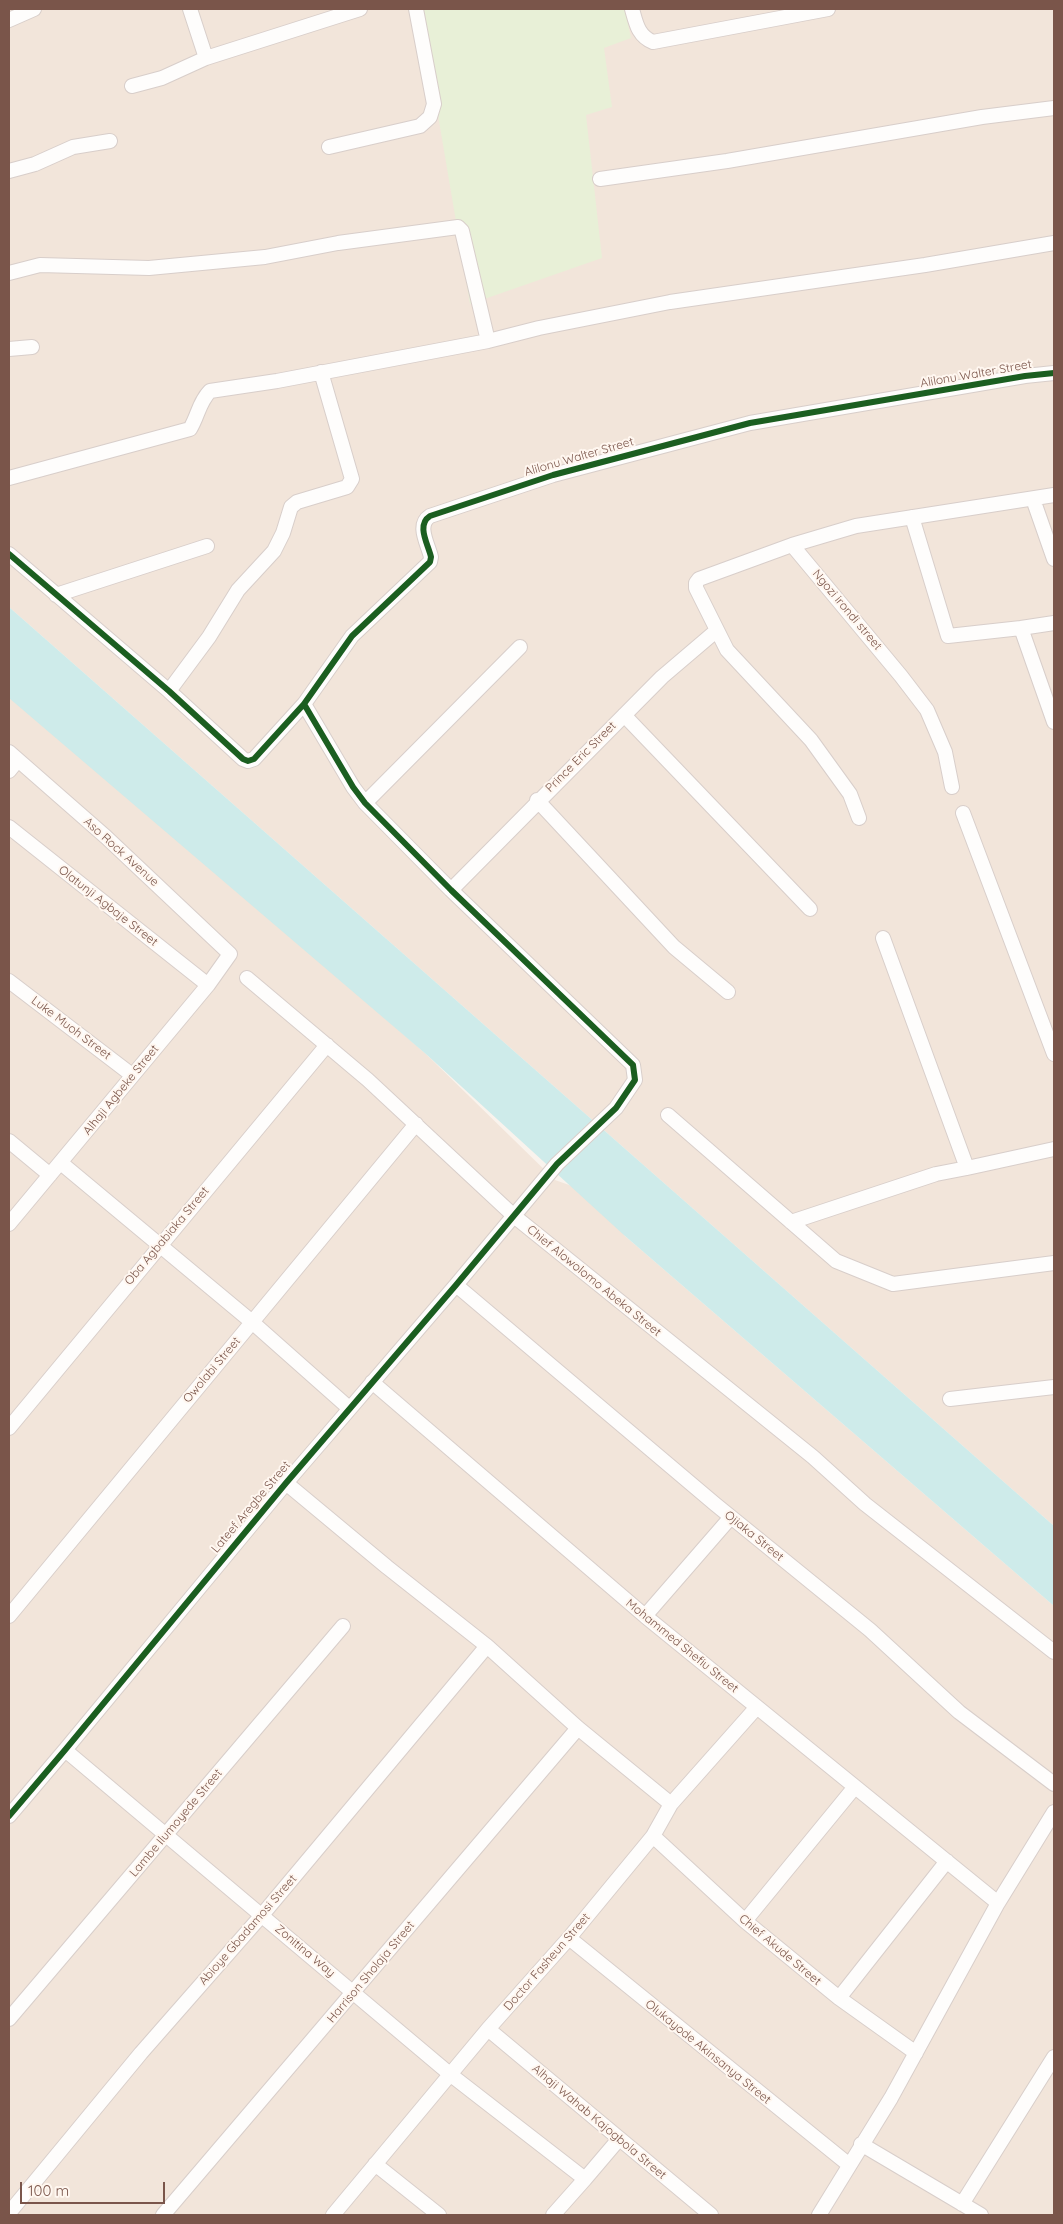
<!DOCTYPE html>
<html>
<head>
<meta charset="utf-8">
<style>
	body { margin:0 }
	#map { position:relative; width:1063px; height:2224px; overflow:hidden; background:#f9f3ed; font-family:Quicksand,sans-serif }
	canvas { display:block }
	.frame { position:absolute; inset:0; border:10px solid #7a554a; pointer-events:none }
	.scale { position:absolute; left:20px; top:2182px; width:145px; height:22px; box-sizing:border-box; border:2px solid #7a554a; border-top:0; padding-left:6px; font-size:15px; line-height:18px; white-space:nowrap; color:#7a554a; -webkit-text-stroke:4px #fff7f0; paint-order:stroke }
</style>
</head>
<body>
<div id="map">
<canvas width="1063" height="2224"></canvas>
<div class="frame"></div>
<div class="scale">100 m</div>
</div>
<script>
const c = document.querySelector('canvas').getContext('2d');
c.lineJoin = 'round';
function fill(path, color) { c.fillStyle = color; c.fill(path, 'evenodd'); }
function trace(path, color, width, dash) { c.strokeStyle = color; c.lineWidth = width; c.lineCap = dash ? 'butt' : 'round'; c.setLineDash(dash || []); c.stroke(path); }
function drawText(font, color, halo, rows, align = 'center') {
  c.font = font + ' Quicksand,sans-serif'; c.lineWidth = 4; c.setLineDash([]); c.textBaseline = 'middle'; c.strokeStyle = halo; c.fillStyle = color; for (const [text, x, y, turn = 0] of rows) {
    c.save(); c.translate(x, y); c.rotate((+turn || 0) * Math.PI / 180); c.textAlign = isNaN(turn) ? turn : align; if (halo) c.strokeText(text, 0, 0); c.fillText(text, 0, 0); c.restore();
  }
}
const residential = new Path2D(`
	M9,9H1054V1526L9,607Z
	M9,696L325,964L427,1055L555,1180L603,1197L625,1236L1054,1606V2215H9Z`);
const green = new Path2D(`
	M420,9H625L631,38L604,48L612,107L586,115L602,258L470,304Z`);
const water = new Path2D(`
	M9,607L1054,1526V1606L625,1236L427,1055L9,698Z`);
const minor = new Path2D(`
	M190,9L206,58
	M632,9C636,23 638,36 653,42L828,9
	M9,20L34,9
	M132,86L162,78L206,58L360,9
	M329,147L420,126L430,117L434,104L416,9
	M9,171L35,164L73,147L110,141
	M600,179L727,161L982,117L1054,108
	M9,273L40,265L149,268L265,257L338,243L458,227L462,231L488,341
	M9,349L32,347
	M9,478L190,429C198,416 199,402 210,391L277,381L488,341L539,328L670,302L925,265L1054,243
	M1033,499L1054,559
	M912,517L948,636L1021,628
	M792,545L901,676L927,710L945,752L952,787
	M9,554L169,691L243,759L248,761L254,759L304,704L352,636L430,562L431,557C428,544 416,525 430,516L553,475L750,423L1025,376L1054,373
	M56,595L207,546
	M1054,623L1021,628L1054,722
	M169,691L209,637L238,590L274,551L283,533L291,507L297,502L347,487L352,479L321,372
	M624,715L810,909
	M9,752L106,837L230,954L208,985L9,1224
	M9,771L18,760
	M537,800L674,947L728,992
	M365,803L520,647
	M963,813L1054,1054
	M859,818L850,794L811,740L727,650L696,588V583L699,579L792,545L856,526L1054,495
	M9,827L208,985
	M451,890L662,677L716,631
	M883,938L967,1168L1054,1149
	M247,978L368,1080L514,1216L813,1457L865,1504L1054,1652
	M9,981L132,1075
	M668,1115L836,1261L893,1284L1054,1263
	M9,1141L50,1175
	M61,1163L252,1322L349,1408
	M791,1222L936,1174L967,1168
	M456,1285L715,1504L870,1630L959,1712L1054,1784
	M372,1382L645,1616L998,1903
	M950,1399L1054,1387
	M9,1428L327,1045
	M286,1483L387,1567L487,1646L578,1728L671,1804
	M9,1616L416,1124
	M645,1616L731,1517
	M65,1750L451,2075L585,2179L553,2215
	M9,1816L65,1750L286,1483L456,1285L557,1164L616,1108L635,1080L633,1065L451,890L365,803L353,787L304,704
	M653,1836L745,1921L839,1998L916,2053
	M745,1921L854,1788
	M569,1938L848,2164
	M839,1998L947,1861
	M9,2019L343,1626
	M488,2029L711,2215
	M861,2144L981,2215
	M375,2164L439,2215
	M585,2179L619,2139
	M962,2204L1054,2057
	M9,2213L141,2053L262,1915L487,1646
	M163,2215L578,1728
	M333,2215L488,2029L569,1938L653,1836L671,1804L757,1707
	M819,2215L891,2098L998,1903L1054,1812`);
const cycleway = new Path2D(`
	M9,554L169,691L243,759L248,761L254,759L304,704L352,636L430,562L431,557C428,544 416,525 430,516L553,475L750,423L1025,376L1054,373
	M9,1816L65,1750L286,1483L456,1285L557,1164L616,1108L635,1080L633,1065L451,890L365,803L353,787L304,704`);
const streetNames = [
	["Alilonu Walter Street",976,374,-10],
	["Alilonu Walter Street",579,457,-16],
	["Ngozi irondi street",847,610,50],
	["Prince Eric Street",581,757,-45],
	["Aso Rock Avenue",121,852,42],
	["Olatunji Agbaje Street",108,906,38],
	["Luke Muoh Street",71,1028,37],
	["Alhaji Agbeke Street",121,1090,-51],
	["Oba Agbabiaka Street",167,1236,-50],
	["Chief Alowolomo Abeka Street",594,1281,39],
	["Owolabi Street",212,1370,-50],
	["Lateef Aregbe Street",251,1507,-50],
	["Ojiaka Street",754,1536,39],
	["Mohammed Shefiu Street",682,1646,39],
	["Lambe Ilumoyede Street",176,1823,-50],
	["Abioye Gbadamosi Street",248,1930,-49],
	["Chief Akude Street",780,1950,40],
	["Zonitina Way",305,1951,40],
	["Doctor Fasheun Street",547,1962,-49],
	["Harrison Sholaja Street",371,1972,-50],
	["Olukayode Akinsanya Street",708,2052,39],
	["Alhaji Wahab Kajogbola Street",599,2122,40]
];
fill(residential, '#f2e5da');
fill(green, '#e8f0d7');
fill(water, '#ceebea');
trace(minor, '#d8ceca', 16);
trace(minor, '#fefdfc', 14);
trace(cycleway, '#1b5e20', 6);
drawText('12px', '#7a554a', '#fff7f0', streetNames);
</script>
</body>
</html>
